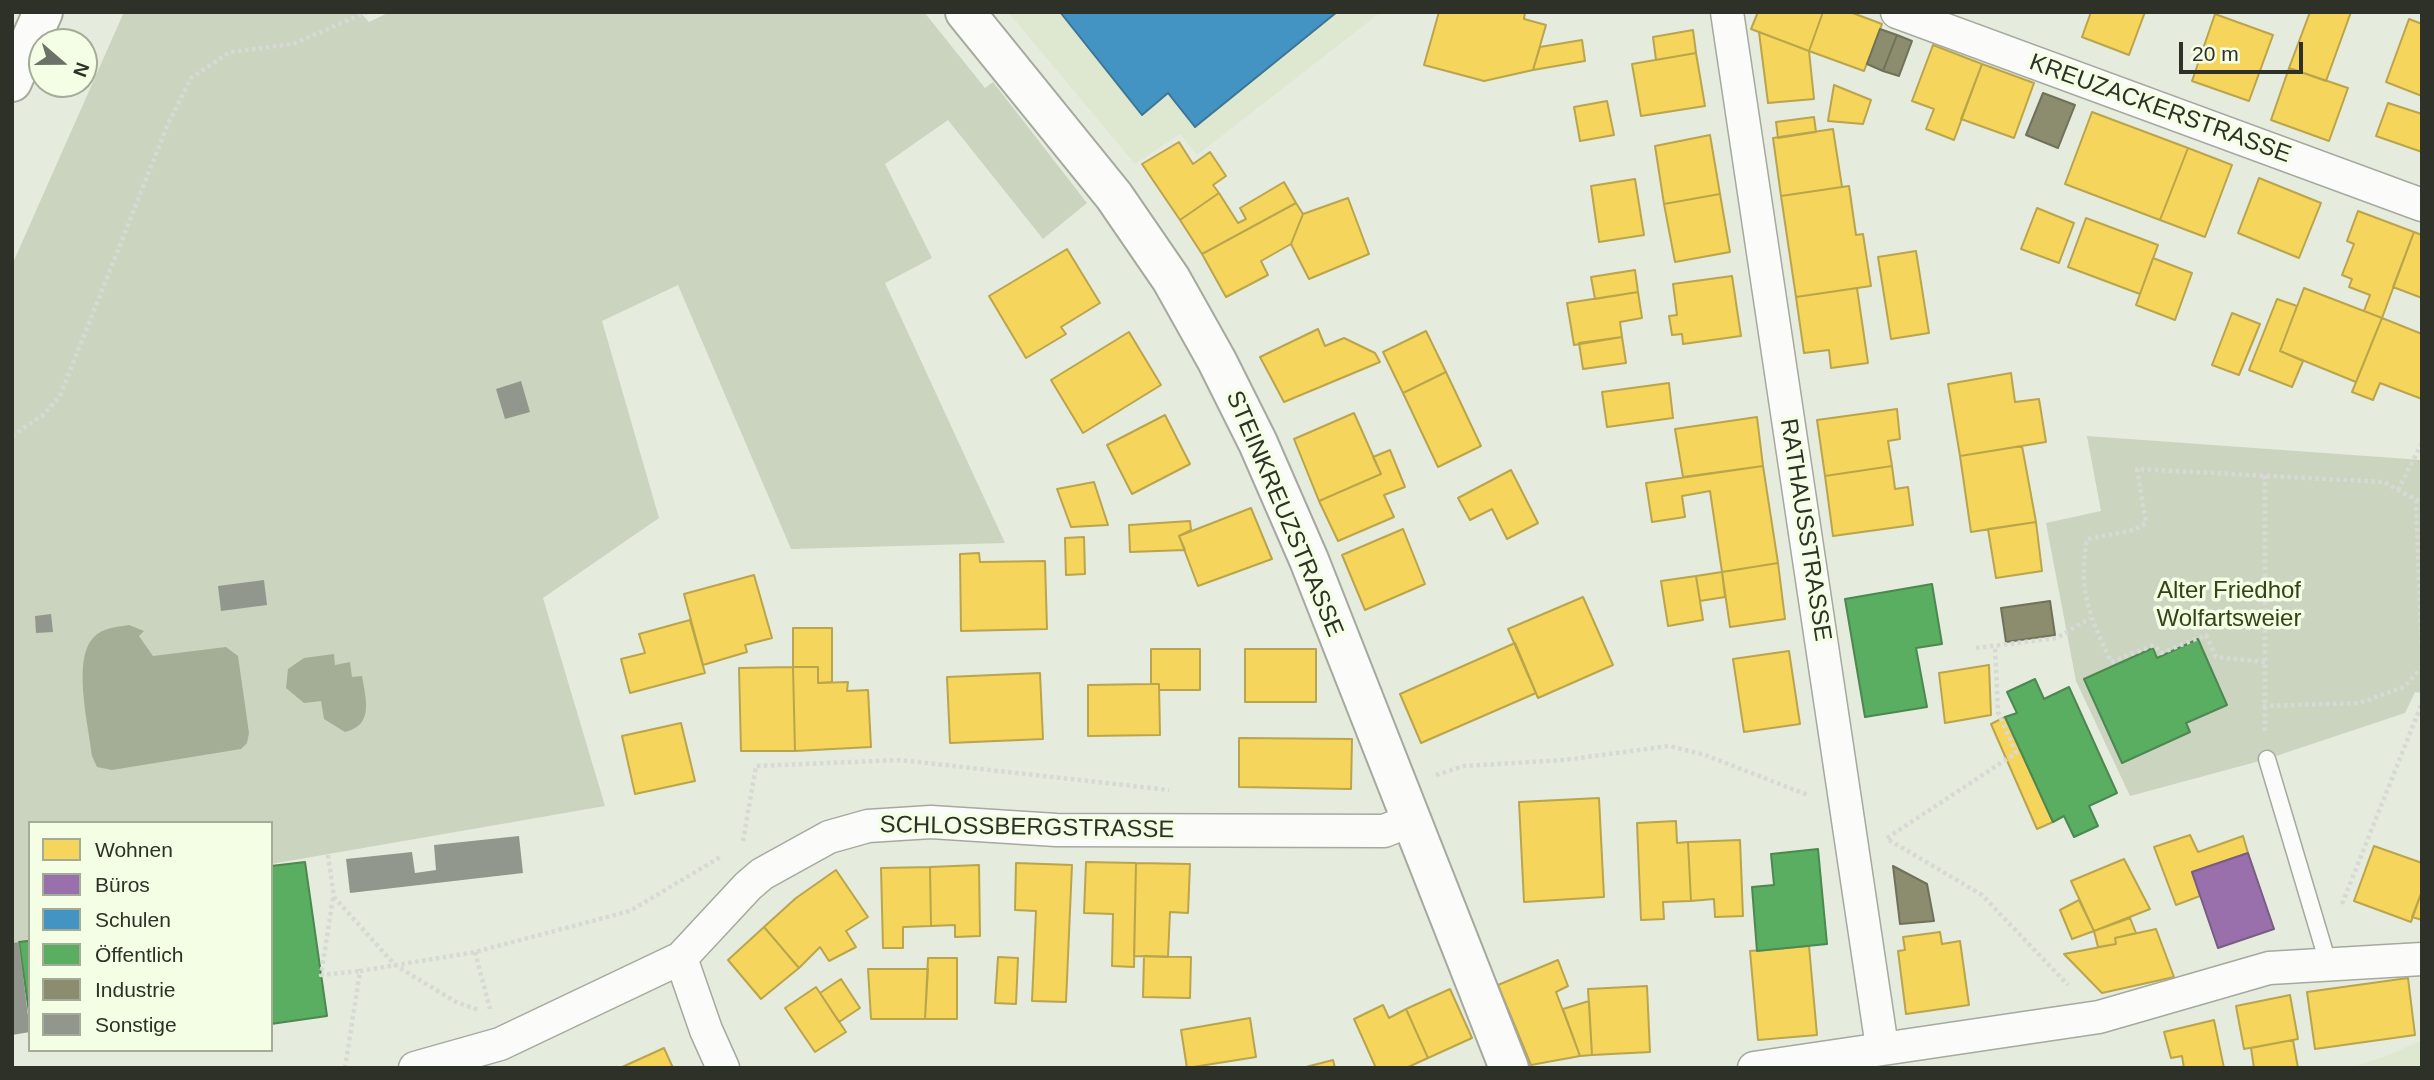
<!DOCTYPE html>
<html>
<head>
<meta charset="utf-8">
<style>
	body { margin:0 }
	#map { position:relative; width:2434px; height:1080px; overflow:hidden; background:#e5ebdd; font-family:Helvetica,sans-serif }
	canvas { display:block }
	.frame { position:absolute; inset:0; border:14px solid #2d3127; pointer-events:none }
	.legend { position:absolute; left:28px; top:821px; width:245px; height:231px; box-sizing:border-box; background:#f3fee4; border:2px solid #a4ac98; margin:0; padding:9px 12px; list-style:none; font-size:21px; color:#2d3127 }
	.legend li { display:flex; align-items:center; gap:14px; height:35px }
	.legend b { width:35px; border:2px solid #a4ac98 }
	.north { position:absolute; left:28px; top:28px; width:70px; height:70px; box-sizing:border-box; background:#f3fee4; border:2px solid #a4ac98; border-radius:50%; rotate:110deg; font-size:19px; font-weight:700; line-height:28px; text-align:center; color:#2d3127 }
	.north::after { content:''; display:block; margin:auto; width:24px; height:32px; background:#6d7267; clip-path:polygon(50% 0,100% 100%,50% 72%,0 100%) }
	.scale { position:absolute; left:2179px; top:42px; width:124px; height:32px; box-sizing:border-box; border:4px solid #2d3127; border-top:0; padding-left:9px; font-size:21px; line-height:24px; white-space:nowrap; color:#2d3127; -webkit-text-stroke:5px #f3fee4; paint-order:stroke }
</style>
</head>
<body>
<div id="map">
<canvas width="2434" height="1080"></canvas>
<div class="frame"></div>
<ul class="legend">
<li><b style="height:19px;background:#f6d55c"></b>Wohnen</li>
<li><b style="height:19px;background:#9970ab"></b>Büros</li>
<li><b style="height:19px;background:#4393c3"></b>Schulen</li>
<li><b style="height:19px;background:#5aae61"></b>Öffentlich</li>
<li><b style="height:19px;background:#8c8c6e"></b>Industrie</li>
<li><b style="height:19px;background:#92978d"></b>Sonstige</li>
</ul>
<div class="north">N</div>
<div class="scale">20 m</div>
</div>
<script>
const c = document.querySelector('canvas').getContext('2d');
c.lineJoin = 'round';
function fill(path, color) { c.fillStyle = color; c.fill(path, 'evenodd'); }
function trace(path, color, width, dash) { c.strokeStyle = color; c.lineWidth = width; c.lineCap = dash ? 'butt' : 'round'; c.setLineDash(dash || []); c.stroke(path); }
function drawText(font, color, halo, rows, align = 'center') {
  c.font = font + ' Helvetica,sans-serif'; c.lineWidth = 7; c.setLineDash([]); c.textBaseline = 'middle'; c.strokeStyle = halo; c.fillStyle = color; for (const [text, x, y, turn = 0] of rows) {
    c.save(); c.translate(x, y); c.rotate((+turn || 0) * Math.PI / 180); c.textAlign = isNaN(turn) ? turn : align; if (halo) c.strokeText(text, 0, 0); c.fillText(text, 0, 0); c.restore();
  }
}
const built = new Path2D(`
	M1008,12H1381L1197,155L1180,134L1135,164Z
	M2422,1040V1068H2351L2389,1055Z`);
const green = new Path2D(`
	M124,12H360L369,22L390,12H924L985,88L993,82L1087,203L1043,239L948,120L885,164L932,258L885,283L1005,543L791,549L678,285L602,321L659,518L543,598L605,806L271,864V823H30V941L12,943V265Z
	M2087,436L2422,460V693L2415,692L2405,713L2267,759L2130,796L2076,681L2046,523L2101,511Z`);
const water = new Path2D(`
	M129,625L144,631L139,636L153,656L226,647L238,656L249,733L247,743L241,749L112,770L97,767L92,756C89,727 72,661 93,638C101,628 117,627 129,625Z
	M334,654L335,665L350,662L352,677L362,676C366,700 374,725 345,732L324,719L321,701L304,703L286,688L288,669L304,658Z`);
const homes = new Path2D(`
	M1439,12H1525L1524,19L1546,25L1533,70L1484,81L1424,65Z
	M1758,12H1823L1809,51L1751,29Z
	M1823,12H1850L1882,24L1864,71L1809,51Z
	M2091,12H2145L2129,55L2082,37Z
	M2310,12H2351L2326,81L2289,68Z
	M2215,14L2273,35L2249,101L2192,81Z
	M2409,19L2422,24V96L2386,82Z
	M1693,30L1696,53L1656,60L1653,37Z
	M1759,32L1809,51L1814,99L1768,103Z
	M1582,40L1585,61L1533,70L1540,47Z
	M1933,45L1982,64L1954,140L1926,129L1934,109L1912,101Z
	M1696,53L1705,106L1641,116L1632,64Z
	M1982,64L2034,83L2014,138L1961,119Z
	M2289,68L2348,88L2329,141L2271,120Z
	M1834,85L1871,100L1863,124L1828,121Z
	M1607,101L1614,135L1580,141L1574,107Z
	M2388,103L2422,114V152L2376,136Z
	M2092,112L2188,148L2160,220L2065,184Z
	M1814,117L1816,132L1778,138L1776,122Z
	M1833,129L1842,187L1781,196L1773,138Z
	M1710,135L1720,194L1664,204L1655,146Z
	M1179,142L1193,164L1210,152L1226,176L1213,185L1219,193L1180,220L1142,164Z
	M2188,148L2232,165L2205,237L2160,220Z
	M2259,178L2321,203L2299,258L2238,233Z
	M1635,179L1644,235L1599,242L1591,186Z
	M1284,182L1296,203L1202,254L1180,220L1219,193L1238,223L1246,219L1240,208Z
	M1849,186L1856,235L1863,234L1871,286L1796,297L1781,196Z
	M1720,194L1730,252L1675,262L1664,204Z
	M1348,198L1369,254L1309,279L1291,244L1303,214Z
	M1296,203L1303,214L1291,244L1261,261L1268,275L1226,297L1202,254Z
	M2037,208L2074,223L2059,263L2021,249Z
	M2358,211L2414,232L2382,318L2364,311L2370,295L2349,287L2352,279L2342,275L2354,244L2347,241Z
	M2086,218L2158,245L2140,294L2068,267Z
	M2414,232L2422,235V298L2393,287Z
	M1067,249L1100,303L1061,327L1066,334L1026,358L989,296Z
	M1916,251L1929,333L1891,339L1878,257Z
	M2153,258L2192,273L2175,320L2136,305Z
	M1635,270L1638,292L1595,299L1591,277Z
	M1732,276L1741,336L1683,344L1682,334L1672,335L1669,316L1677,315L1673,284Z
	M1857,288L1868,363L1831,368L1829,350L1804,353L1796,297Z
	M2304,288L2382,318L2356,382L2280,351Z
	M1638,292L1642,318L1620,322L1622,337L1574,345L1567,303Z
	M2277,299L2297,306L2280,351L2303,361L2292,387L2249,370Z
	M2232,313L2260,324L2239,375L2212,365Z
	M2382,318L2422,334V399L2380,383L2373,400L2352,392Z
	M1318,329L1325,346L1344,338L1375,353L1380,362L1284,402L1260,357Z
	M1426,331L1446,372L1403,393L1383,352Z
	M1129,332L1161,385L1083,433L1051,380Z
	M1622,337L1626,363L1583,369L1579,343Z
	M1446,372L1481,446L1438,467L1403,393Z
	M2011,373L2015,402L2039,399L2046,442L1960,456L1948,384Z
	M1669,383L1673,418L1607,427L1602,392Z
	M1897,409L1900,439L1888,441L1892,466L1825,476L1817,420Z
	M1354,413L1381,474L1319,501L1294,439Z
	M1165,415L1190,464L1132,494L1107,445Z
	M1757,417L1763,466L1683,477L1675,429Z
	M2022,446L2036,522L1971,532L1960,456Z
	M1390,450L1405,487L1384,495L1394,517L1338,541L1319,501L1381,474L1373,457Z
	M1763,466L1778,563L1722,572L1710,491L1682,496L1685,517L1652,522L1646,483Z
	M1892,466L1895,489L1908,487L1913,525L1833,536L1825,476Z
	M1511,470L1538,523L1507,539L1492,509L1470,520L1458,498Z
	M1094,482L1108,525L1071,527L1057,489Z
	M1251,508L1272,559L1198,586L1179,536Z
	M1190,521L1191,530L1179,536L1185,550L1130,552L1129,525Z
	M2036,522L2042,571L1996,578L1988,529Z
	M1403,529L1425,584L1365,610L1342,555Z
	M1084,537L1085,574L1066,575L1065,538Z
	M979,553L980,562L1045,561L1047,629L961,631L960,554Z
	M1778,563L1785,619L1730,627L1722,572Z
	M1722,572L1725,597L1700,601L1696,576Z
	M754,575L772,638L745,645L747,652L703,665L684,594Z
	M1696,576L1703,620L1668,626L1661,581Z
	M1583,597L1613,665L1538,698L1508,629Z
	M690,620L705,673L630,693L621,659L645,653L639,634Z
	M793,628H832V682L818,683V667H793Z
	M1515,643L1536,693L1421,743L1400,694Z
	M1151,649H1200V690H1159V684H1151Z
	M1245,649H1316V702H1245Z
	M1789,651L1800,724L1744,732L1733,659Z
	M1989,665L1991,715L1945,723L1939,673Z
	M793,667L795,751H741L739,668Z
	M793,667H818V683L848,682L847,691L868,690L871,747L795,751Z
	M1040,673L1043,739L950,743L947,677Z
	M1151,684H1159L1160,735L1088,736V685Z
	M2005,717L2053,822L2037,829L1991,724Z
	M681,723L695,781L635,794L622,736Z
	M1239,738L1352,739L1351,789L1239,787Z
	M1599,798L1604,897L1524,902L1519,802Z
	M1676,821L1677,843L1688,842L1691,901L1663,902L1664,919L1641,920L1637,823Z
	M2190,835L2198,852L2243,836L2248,853L2192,872L2200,896L2176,905L2154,847Z
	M1740,840L1743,916L1715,917L1714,899L1691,901L1688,842Z
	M2374,846L2422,863V891L2411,922L2354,901Z
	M2124,859L2150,909L2094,931L2071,881Z
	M1086,862L1136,863L1134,967L1112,966L1113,914L1084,913Z
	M1016,863L1072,865L1066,1002L1032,1001L1036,911L1015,910Z
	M1136,863L1190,864L1188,913L1170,912L1168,957L1134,956Z
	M979,865L980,936L955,937V925L931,926L930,867Z
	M930,867L931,926L903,927V948H883L881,868Z
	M836,870L868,917L846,931L856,947L829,961L820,947L799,968L764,927L796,898Z
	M2422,891V920L2412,917Z
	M2079,900L2094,931L2072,939L2060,910Z
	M2130,918L2136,933L2115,938L2116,944L2098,947L2094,931Z
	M764,927L799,968L761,999L728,960Z
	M2156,929L2174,977L2102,993L2064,954L2116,944L2115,938Z
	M1940,932L1942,944L1960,941L1969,1005L1906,1014L1898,951L1905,950L1903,937Z
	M1809,946L1817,1035L1758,1040L1750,951Z
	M1144,956L1191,957L1190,998L1143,997Z
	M998,957L1018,958L1016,1004L995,1003Z
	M928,958H957V1019H925Z
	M1558,960L1568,986L1556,992L1580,1056L1531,1065L1498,985Z
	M868,969H928L925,1019H871Z
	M2408,978L2415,1035L2315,1049L2307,992Z
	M841,979L860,1008L839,1022L820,993Z
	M1647,986L1650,1052L1592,1055L1588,989Z
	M816,987L846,1032L815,1052L785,1008Z
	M1450,989L1472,1038L1428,1058L1406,1009Z
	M2290,995L2298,1039L2244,1049L2236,1006Z
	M1589,1001L1592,1055L1580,1056L1563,1009Z
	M1383,1005L1389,1018L1406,1009L1428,1058L1406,1068H1376L1354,1019Z
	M1250,1018L1256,1057L1187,1068L1181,1030Z
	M2214,1020L2224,1068H2184L2182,1056L2171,1058L2164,1032Z
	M2293,1040L2298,1068H2254L2251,1048Z
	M664,1048L673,1068H620Z
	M1333,1060L1335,1068H1302Z`);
const offices = new Path2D(`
	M2248,853L2274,929L2218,948L2192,872Z`);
const schools = new Path2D(`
	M1060,12H1337L1195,127L1168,93L1142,115Z`);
const public = new Path2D(`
	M1932,584L1942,644L1916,648L1927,707L1865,717L1845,599Z
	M2198,639L2227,705L2186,723L2190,732L2122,763L2084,679L2153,648L2157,658Z
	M2035,679L2044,699L2069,687L2117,793L2089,806L2098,826L2074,837L2064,816L2053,822L2005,717L2017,713L2007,692Z
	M1818,849L1827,944L1757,951L1752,887L1774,885L1771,854Z
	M305,862L327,1016L271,1024V866Z
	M27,941H30V1019L19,942Z`);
const industry = new Path2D(`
	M1880,29L1897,35L1883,71L1867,64Z
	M1897,35L1912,41L1899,76L1883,71Z
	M2043,93L2075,105L2058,148L2026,135Z
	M2050,601L2055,635L2006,642L2001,608Z
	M1893,866L1927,884L1934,921L1900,924Z`);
const building = new Path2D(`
	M521,381L530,412L505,419L496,389Z
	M264,580L267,605L221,611L218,586Z
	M51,614L53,632L36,633L35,616Z
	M519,836L523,873L350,893L346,859L412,852L415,873L436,870L434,845Z
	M19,942L30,1032L12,1035V943Z`);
const path = new Path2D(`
	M12,436L43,415L60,396L168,124L191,78L230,52L293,44L367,12
	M2398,490L2422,443
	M2416,500L2422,654
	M1976,648L2057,638L2090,618
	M2265,662L2216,657L2206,635L2161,653L2154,645L2111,662C2089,614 2078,592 2087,539L2134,530L2146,523L2137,469L2384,482L2416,500H2422
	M2263,706L2359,703L2404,687L2422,667
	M2265,731V473
	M1436,775L1464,766L1564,760L1669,746L1705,755L1808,795
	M1887,838L2016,753L1998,712L1995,646
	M1889,840L1982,895L2068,985
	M743,841L756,766L900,760L1169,790
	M328,855L334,897L395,965L456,1002L479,1010
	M333,898L321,975L360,971
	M2342,904L2422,703
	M475,952L490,1009
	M345,1068L360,971L475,952L630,911L722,856`);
const service = new Path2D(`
	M2267,759L2328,963`);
const minor = new Path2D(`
	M1727,12L1882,1047
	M1897,12L2422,205
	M681,958L706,1030L723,1068
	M415,1068L500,1044L681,958L748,886L762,874L829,837L868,826L931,822L1056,830L1384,831L1412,820
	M1754,1068L2099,1017L2269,968L2422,959`);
const tertiary = new Path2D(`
	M965,12L1114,196L1171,279L1217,361L1258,443L1309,560L1509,1068`);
const motorway = new Path2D(`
	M12,82L43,12`);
const streetNames = [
	["KREUZACKERSTRASSE",2160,109,20],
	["STEINKREUZSTRASSE",1284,514,67],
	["RATHAUSSTRASSE",1805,530,81],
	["SCHLOSSBERGSTRASSE",1027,828,1]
];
const parkNames = [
	["Alter Friedhof",2229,591],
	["Wolfartsweier",2229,619]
];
fill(built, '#dee8d0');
fill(green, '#cbd4bf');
fill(water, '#a4ae96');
fill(homes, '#f6d55c');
trace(homes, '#baa44c', 2);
fill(offices, '#9970ab');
trace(offices, '#795d83', 2);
fill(schools, '#4393c3');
trace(schools, '#3c7694', 2);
fill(public, '#5aae61');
trace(public, '#4c8850', 2);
fill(industry, '#8c8c6e');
trace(industry, '#707159', 2);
fill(building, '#92978d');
trace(service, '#a5a99e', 19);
trace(minor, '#a5a99e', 35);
trace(tertiary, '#a5a99e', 42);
trace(motorway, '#a5a99e', 42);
trace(path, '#d7d9d4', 4.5, [3.5, 3.5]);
trace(service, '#fbfcfa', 16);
trace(minor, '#fbfcfa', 32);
trace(tertiary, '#fbfcfa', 38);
trace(motorway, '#fbfcfa', 38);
drawText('24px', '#2d3127', '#f3fee4', streetNames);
drawText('24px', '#334315', '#f3fee4', parkNames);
</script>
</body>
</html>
